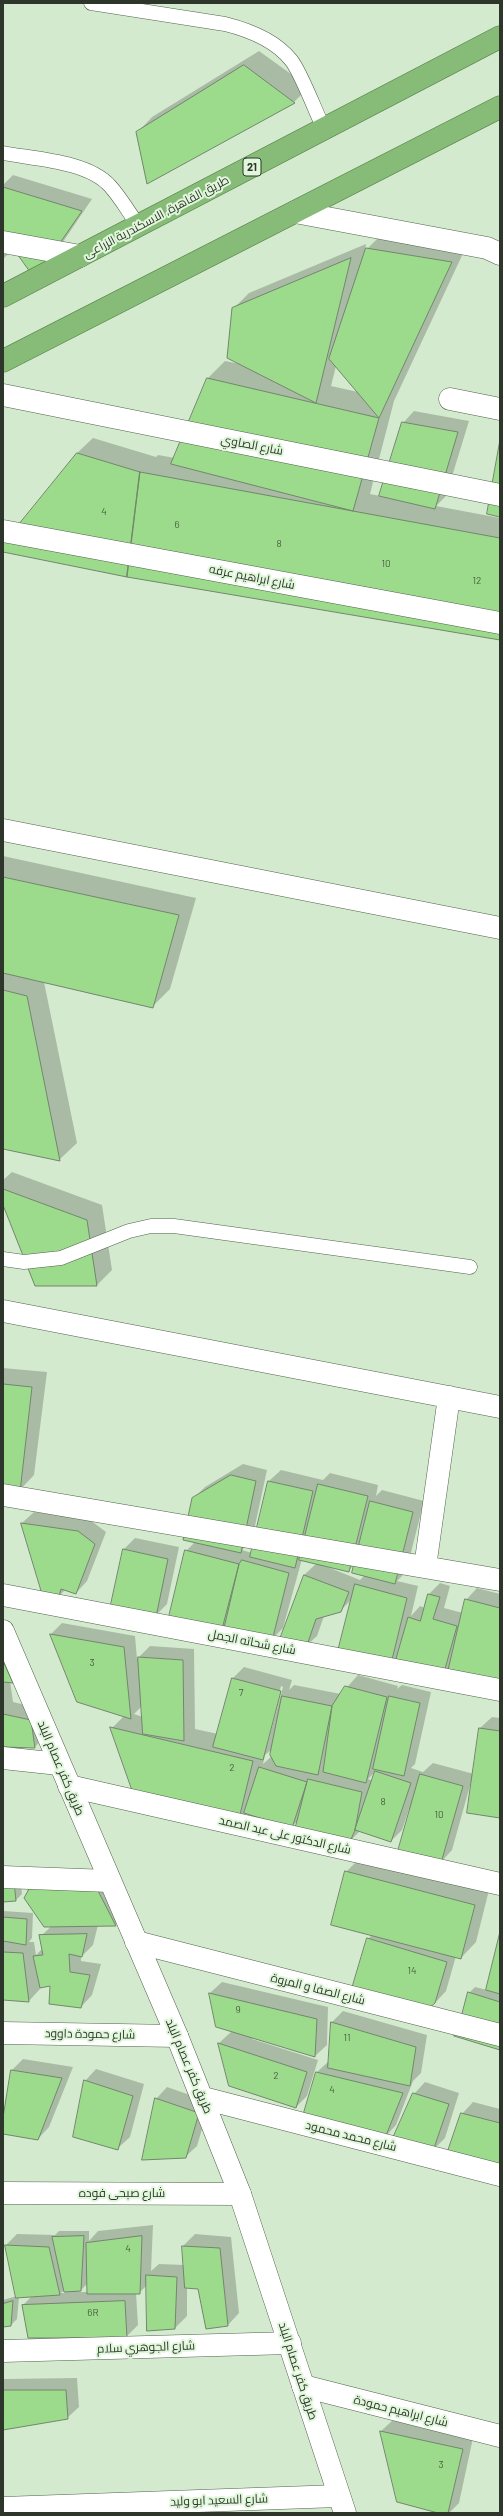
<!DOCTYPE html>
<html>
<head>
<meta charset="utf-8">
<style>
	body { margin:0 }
	#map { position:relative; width:503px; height:2516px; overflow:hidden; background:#d4eace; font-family:Barlow,sans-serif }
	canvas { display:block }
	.frame { position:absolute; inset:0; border:4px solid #2e362b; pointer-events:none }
</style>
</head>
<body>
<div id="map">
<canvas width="503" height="2516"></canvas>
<div class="frame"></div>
</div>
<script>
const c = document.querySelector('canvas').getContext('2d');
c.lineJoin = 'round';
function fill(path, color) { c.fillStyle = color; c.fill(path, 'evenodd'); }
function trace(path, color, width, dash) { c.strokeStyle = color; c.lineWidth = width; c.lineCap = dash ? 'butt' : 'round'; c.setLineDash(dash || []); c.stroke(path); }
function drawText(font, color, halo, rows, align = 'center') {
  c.font = font + ' Barlow,Cairo,sans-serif'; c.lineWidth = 4; c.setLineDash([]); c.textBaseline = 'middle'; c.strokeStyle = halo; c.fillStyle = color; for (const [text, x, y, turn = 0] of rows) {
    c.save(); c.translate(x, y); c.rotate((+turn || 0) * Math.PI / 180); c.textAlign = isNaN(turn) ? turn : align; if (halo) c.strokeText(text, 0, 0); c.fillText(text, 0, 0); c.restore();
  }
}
const shadow = new Path2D(`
	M259,51L309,87L294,102L148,182L137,133L152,117Z
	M13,175L92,199L46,267L3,232V185Z
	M382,234L466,247L394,401L370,494L380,496L403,423L414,411L469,421L446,496L436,506L500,518V639L3,551V546L77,453L93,438L156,457L158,455L175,458L208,378L225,361L240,364L233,309L249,293L366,244L364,258L367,249ZM336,366L358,392L331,386Z
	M3,248L12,250L3,259Z
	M3,856L196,898L170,989L152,1007L44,982L77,1143L59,1160L3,1148Z
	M12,1172L102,1205L112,1270L97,1285L3,1202V1180Z
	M3,1368L47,1372L34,1475L19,1491L3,1487Z
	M243,1464L267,1470L252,1540L242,1550L252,1553L269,1481L281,1470L323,1480L330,1473L378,1485L376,1496L382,1490L424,1501L406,1572L397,1581L418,1586L411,1616L420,1606L425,1608L429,1594L440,1583L450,1586L444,1608L463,1613L466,1600L477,1588L500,1594V1687L451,1667L443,1674L389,1667L352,1599L340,1611L324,1616L317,1636L305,1647L304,1575L317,1563L302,1559L283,1628L271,1640L221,1632L186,1551L195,1542L193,1499L205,1487ZM320,1564L348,1571L355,1564L365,1575L360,1580Z
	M34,1512L90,1520L106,1532L87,1581L76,1593L66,1589L57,1598L22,1523Z
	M135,1538L179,1547L167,1604L155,1616L111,1608L124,1549Z
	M62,1623L135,1636L137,1659L150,1646L194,1649L195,1729L218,1734L232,1679L244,1667L292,1680L289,1690L294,1685L341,1694L358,1675L398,1686L397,1689L402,1685L431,1692L415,1764L411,1768L423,1772L433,1763L474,1774L480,1728L492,1717L500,1718V1817L471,1782L452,1850L441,1862L409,1809L402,1830L391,1841L360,1831L348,1843L299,1820L291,1827L247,1813L238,1822L112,1728L124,1716L78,1701L51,1634ZM281,1686L283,1687L267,1746H265ZM142,1706L143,1717L134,1714ZM272,1749V1756L263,1764L265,1755ZM376,1771L373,1781L368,1779Z
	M3,1624L13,1682L10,1681L13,1702L42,1709L46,1735L35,1747L3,1746Z
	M361,1857L489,1890L476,1942L461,1958L456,1956L446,1991L435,2003L368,1939L372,1935L346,1872Z
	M107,1873L127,1914L115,1925H98L93,1945L81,1957V1961L101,1964L92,1995L81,2007L51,1984L40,1987V1989L29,2001L3,1999V1911L33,1913L32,1938L29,1942H34L36,1955L43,1948L41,1936Z
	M20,1877L22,1894L16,1900H3Z
	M500,1935V2049L465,2019L469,1993L475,1987L487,1990Z
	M222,1982L328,2007L327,2045L315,2056L253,2037L252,2039L318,2060L307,2096L296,2107L230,2085L219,2043L232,2031L216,2026L210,1993Z
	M343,2011L427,2035L421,2073L413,2081L396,2125L385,2137L304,2116L317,2072L329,2061L332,2022Z
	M23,2059L73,2067L49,2127L38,2139L3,2133L12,2070Z
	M96,2069L144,2084L130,2137L118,2148L85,2081Z
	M425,2082L459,2093L445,2138L433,2150L414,2094Z
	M167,2087L210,2102L197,2146L185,2157L156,2099Z
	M473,2102L500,2109V2168L462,2114Z
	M153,2225L151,2271L159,2264L185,2265L183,2246L195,2234L231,2237L239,2313L228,2325L198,2288L187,2287V2316L175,2328L147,2285L139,2293H136L138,2325L126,2337H29L23,2305L32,2296L19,2297L17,2319L11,2325L3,2326V2300L17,2296L6,2245L17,2234L55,2235L59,2231H89V2241L98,2231ZM88,2283V2292H79ZM65,2289V2293H61Z
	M77,2378L79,2407L67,2418L3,2429V2379Z
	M393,2420L473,2438L459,2503L449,2513L398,2501L381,2431Z`);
const building = new Path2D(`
	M244,65L295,103L147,184L136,132Z
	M3,187L82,211L35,279L3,234Z
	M366,248L452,262L379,418L329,359Z
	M351,258L316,403L227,358L232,308Z
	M207,378L379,418L353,511L171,464Z
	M402,422L458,432L435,509L379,496Z
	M500,440V517L487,514Z
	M77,453L140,472L127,577L3,552V544Z
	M140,472L500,538V640L127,577Z
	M3,877L179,915L153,1008L3,973Z
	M3,990L27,996L60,1161L3,1149Z
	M3,1189L87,1220L97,1286H35L3,1205Z
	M3,1384L32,1387L20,1492L3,1488Z
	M231,1475L256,1481L241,1553L183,1540L192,1498Z
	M268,1481L313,1491L295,1568L250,1557Z
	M318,1484L368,1496L349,1572L299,1560Z
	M370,1501L413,1512L395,1584L352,1573Z
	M21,1523L78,1531L95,1544L76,1594L61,1589L58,1599L42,1593Z
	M123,1549L168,1559L156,1617L110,1609Z
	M185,1550L239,1564L221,1633L168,1621Z
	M242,1560L289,1573L272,1641L224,1628L239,1564Z
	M304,1575L349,1592L341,1612L316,1619L306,1648L280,1639Z
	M355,1584L407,1598L390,1668L337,1655Z
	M428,1594L440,1597L433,1619L457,1626L443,1676L395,1662L408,1617L420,1621Z
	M465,1599L500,1608V1689L447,1676Z
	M50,1634L124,1647L131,1719L77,1702Z
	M138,1657L183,1660L184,1741L143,1734Z
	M3,1661L13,1683L3,1682Z
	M232,1678L281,1691L263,1760L213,1747Z
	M345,1686L387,1697L366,1783L323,1772L332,1706Z
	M282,1696L332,1706L318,1775L276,1766L270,1755Z
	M389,1696L420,1703L404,1776L373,1769Z
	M3,1714L31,1720L35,1748L3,1747Z
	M110,1727L253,1761L238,1823L135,1798Z
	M479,1728L500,1731V1818L467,1813Z
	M259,1767L307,1782L292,1828L244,1813Z
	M375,1771L411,1783L391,1842L355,1830Z
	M420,1774L463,1786L441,1863L398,1851Z
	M308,1779L362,1792L355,1830L349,1844L295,1830Z
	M345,1871L475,1905L461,1959L331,1925Z
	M14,1882L16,1901L3,1902V1883Z
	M95,1885L116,1926L44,1927L24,1898L30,1887Z
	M3,1917L27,1919L26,1945L3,1941Z
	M500,1932V1994L486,1990Z
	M87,1934L82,1957L69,1954L70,1972L90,1975L81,2008L49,2004L50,1986L40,1988L33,1956L43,1955L39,1935Z
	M367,1938L447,1962L435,2003L424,2013L351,1992Z
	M3,1952L23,1953L29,2002L3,2000Z
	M468,1992L500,2002V2030L461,2019Z
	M209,1993L317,2019L315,2057L216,2027Z
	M331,2022L416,2047L410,2086L328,2068Z
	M457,2026L500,2039V2050L454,2036Z
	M218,2043L307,2072L296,2108L229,2086Z
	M11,2070L62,2078L38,2140L3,2134V2118Z
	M316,2072L403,2093L385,2138L303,2116Z
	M84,2080L133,2096L118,2150L73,2137Z
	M413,2093L449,2104L433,2151L393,2138Z
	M155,2098L199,2113L186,2158L142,2160Z
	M461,2113L500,2123V2169L447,2154Z
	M84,2236L81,2291L64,2292L52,2237Z
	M142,2236L140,2294H87L86,2243Z
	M5,2245L49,2247L60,2295L16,2298Z
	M182,2246L220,2248L228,2326L206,2329L198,2289L185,2288Z
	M146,2275L177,2277L175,2329L147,2331Z
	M13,2301L11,2326L3,2327V2304Z
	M125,2301L127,2338H28L22,2305Z
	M3,2390H66L68,2419L3,2430Z
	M380,2431L463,2449L448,2513H438L397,2502Z`);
const service = new Path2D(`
	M91,3L225,24C249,30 275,40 291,60C301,72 316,113 324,129
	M3,153C34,159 88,161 110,186C121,198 129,213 139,226
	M3,1259L24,1262L61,1258L129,1231L151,1226H174L470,1267`);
const minor = new Path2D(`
	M295,212L487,248L500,254
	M3,242L80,256
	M3,395L500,495
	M450,399L500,409
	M3,531L500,623
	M3,830L500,928
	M3,1311L500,1407
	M3,1495L500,1580
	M425,1567L449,1397
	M3,1595L500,1690
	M3,1758L59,1764
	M69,1786L500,1884
	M3,1877L109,1881
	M136,1942L500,2035
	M3,2033L177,2036
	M203,2098L500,2175
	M3,2193L240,2194
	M3,2351L290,2343
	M303,2386L500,2436
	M3,2508L338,2496`);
const tertiary = new Path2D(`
	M3,1631L177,2036L240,2194L345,2513`);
const trunk = new Path2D(`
	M3,296L500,37
	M3,361L500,107`);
const numberNames = [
	["4",104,512],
	["6",177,525],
	["8",279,544],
	["10",386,564],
	["12",477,581],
	["3",92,1663],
	["7",241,1693],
	["2",232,1768],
	["8",383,1802],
	["10",439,1815],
	["14",412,1971],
	["9",238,2010],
	["11",347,2038],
	["2",276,2076],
	["4",332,2090],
	["4",128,2249],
	["6R",93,2313],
	["3",441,2465]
];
const shields = [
	[252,167,18]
];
const shieldNames = [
	["21",252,167]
];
const streetNames = [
	["طريق القاهرة, الاسكندرية الزراعى",156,217,-28],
	["شارع الصاوي",252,445,11],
	["شارع ابراهيم عرفه",252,577,11],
	["شارع شحاته الجمل",252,1642,11],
	["طريق كفر عصام البلد",61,1768,67],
	["شارع الدكتور على عبد الصمد",285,1835,13],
	["شارع الصفا و المروة",318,1989,14],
	["شارع حمودة داوود",90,2034,1],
	["طريق كفر عصام البلد",189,2066,67],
	["شارع محمد محمود",351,2136,14],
	["شارع صبحى فوده",122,2193],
	["شارع الجوهري سلام",146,2347,-2],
	["طريق كفر عصام البلد",298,2371,72],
	["شارع ابراهيم حمودة",401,2411,14],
	["شارع السعيد ابو وليد",219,2500,-2]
];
fill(shadow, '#0003');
fill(building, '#9cdb8b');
trace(building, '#72866d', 1);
trace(service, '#51634c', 15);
trace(minor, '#51634c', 23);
trace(tertiary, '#51634c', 23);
trace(trunk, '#548147', 23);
trace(service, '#fff', 14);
trace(minor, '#fff', 22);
trace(tertiary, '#fff', 22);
trace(trunk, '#86bb78', 22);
drawText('10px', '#4a5f43', null, numberNames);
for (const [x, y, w] of shields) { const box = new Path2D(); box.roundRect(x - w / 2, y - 9, w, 18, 3); c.fillStyle = '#e1f7db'; c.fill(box); trace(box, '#2e362b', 1); }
drawText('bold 11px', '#2e362b', null, shieldNames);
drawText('12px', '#2e362b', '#e1f7db', streetNames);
</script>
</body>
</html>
